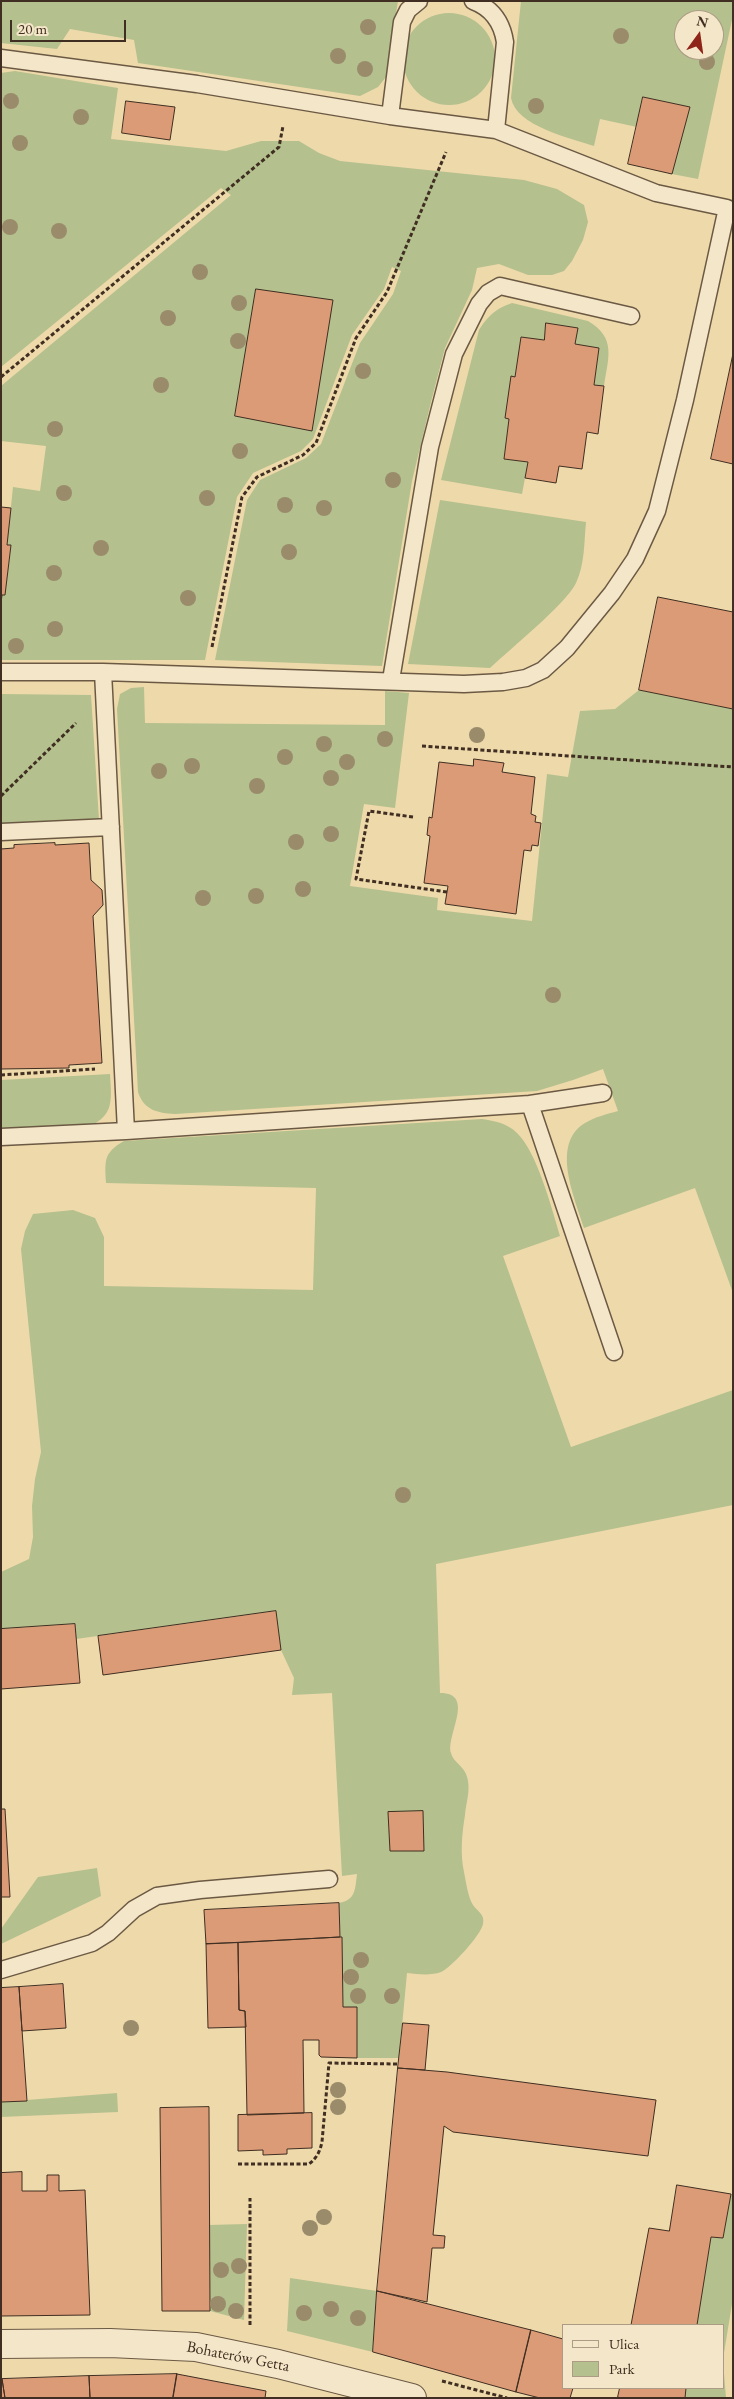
<!DOCTYPE html>
<html>
<head>
<meta charset="utf-8">
<style>
	body { margin:0 }
	#map { position:relative; width:734px; height:2399px; overflow:hidden; background:#eed9ab; font-family:"EB Garamond",serif }
	canvas { display:block }
	.frame { position:absolute; inset:0; border:2px solid #3f2e21; pointer-events:none }
	.legend { position:absolute; left:562px; top:2324px; width:162px; height:65px; box-sizing:border-box; background:#f4e6c8; border:1px solid #ac9c85; margin:0; padding:6px 9px; list-style:none; font-size:15px; color:#3f2e21 }
	.legend li { display:flex; align-items:center; gap:10px; height:25px }
	.legend b { width:25px; border:1px solid #ac9c85 }
	.north { position:absolute; left:674px; top:10px; width:50px; height:50px; box-sizing:border-box; background:#f4e6c8; border:1px solid #ac9c85; border-radius:50%; rotate:14deg; font-size:14px; font-weight:700; line-height:20px; text-align:center; color:#3f2e21 }
	.north::after { content:''; display:block; margin:auto; width:18px; height:22px; background:#8f2418; clip-path:polygon(50% 0,100% 100%,50% 72%,0 100%) }
	.scale { position:absolute; left:10px; top:20px; width:116px; height:22px; box-sizing:border-box; border:2px solid #3f2e21; border-top:0; padding-left:6px; font-size:15px; line-height:18px; white-space:nowrap; color:#3f2e21; -webkit-text-stroke:4px #f4e6c8; paint-order:stroke }
</style>
</head>
<body>
<div id="map">
<canvas width="734" height="2399"></canvas>
<div class="frame"></div>
<ul class="legend">
<li><b style="height:6px;background:#f4e6c8"></b>Ulica</li>
<li><b style="height:14px;background:#b4c08d"></b>Park</li>
</ul>
<div class="north">N</div>
<div class="scale">20 m</div>
</div>
<script>
const c = document.querySelector('canvas').getContext('2d');
c.lineJoin = 'round';
function fill(path, color) { c.fillStyle = color; c.fill(path, 'evenodd'); }
function trace(path, color, width, dash) { c.strokeStyle = color; c.lineWidth = width; c.lineCap = dash ? 'butt' : 'round'; c.setLineDash(dash || []); c.stroke(path); }
function drawText(font, color, halo, rows, align = 'center') {
  c.font = font + ' "EB Garamond",serif'; c.lineWidth = 4; c.setLineDash([]); c.textBaseline = 'middle'; c.strokeStyle = halo; c.fillStyle = color; for (const [text, x, y, turn = 0] of rows) {
    c.save(); c.translate(x, y); c.rotate((+turn || 0) * Math.PI / 180); c.textAlign = isNaN(turn) ? turn : align; if (halo) c.strokeText(text, 0, 0); c.fillText(text, 0, 0); c.restore();
  }
}
const green = new Path2D(`
	M1,1H398L386,77L378,87L360,96L138,63L134,40L70,29L57,49L1,43Z
	M521,1H733V15L698,179L672,174L690,107L643,97L637,127L600,119L594,146C570,138 516,126 511,98ZM684,20H714V50H684Z
	M403 59a46 46 0 1 1 92 0a46 46 0 1 1-92 0Z
	M15,71L118,88L111,139L226,151L261,141H299L319,153L340,161L524,180L557,189L584,205L588,222L583,240L572,261L564,271L552,275H528L499,264L477,268L472,290L445,348L431,402L412,481L382,666L215,660L247,500L260,480L306,458L321,444L360,343L393,294L401,271L392,267L384,289L352,335L313,439L301,451L253,473L237,497L205,660H1V603L2,595H5L11,546L7,545L13,487L40,491L46,446L1,441V386L231,195L221,188L1,367V73Z
	M512,303L588,321C617,338 608,358 604,386L594,385L599,348L575,344L577,328L547,323L544,340L521,337L515,377L505,418L509,419L504,459L528,462L522,494L441,480L479,330C488,316 495,309 512,303Z
	M440,500L586,522C584,542 585,564 576,583C566,604 510,649 490,668L408,664Z
	M144,687L145,723L385,725V691L409,693L395,808L364,804L350,886L438,898L437,910L532,921L547,774L568,777L580,711L615,709L639,690L733,709V1293L695,1188L584,1228C575,1198 550,1144 585,1123C595,1117 607,1114 618,1111L603,1069L573,1080L537,1091L175,1114C157,1113 144,1110 138,1092L117,709L120,694L131,688Z
	M1,694L91,695L99,820L1,824Z
	M110,1074C111,1095 115,1113 94,1124L1,1128V1080Z
	M482,1119C495,1121 507,1123 517,1133C537,1152 552,1209 560,1236L503,1256L571,1447L733,1390V1505L436,1564L440,1693C476,1693 446,1735 451,1753C454,1764 466,1766 468,1781C470,1792 466,1803 465,1815C462,1833 460,1854 464,1872C466,1882 468,1897 473,1905C478,1912 485,1914 483,1924C481,1935 451,1968 441,1972C430,1976 418,1974 407,1973L399,2058H357V2007H343L339,1903C356,1900 355,1889 357,1874L342,1876L332,1693L292,1695L294,1678L281,1650L276,1611L76,1639L75,1624L1,1629V1572L29,1559L33,1537L32,1506L35,1479L41,1452L21,1249L25,1231L33,1214L73,1210L95,1218L104,1237V1286L313,1290L316,1188L106,1183C105,1161 103,1153 124,1141ZM388,1812L423,1851H390Z
	M97,1868L101,1896L1,1944V1929L38,1877Z
	M117,2093L118,2112L1,2117V2102Z
	M731,2194H733V2298L723,2359V2325H697L711,2237L723,2238Z
	M247,2224L244,2320L210,2311L209,2225Z
	M290,2278L377,2291L373,2352L287,2331Z
	M723,2361L726,2398H685L686,2388H723Z`);
const building = new Path2D(`
	M643,97L690,107L672,174L628,164Z
	M126,101L175,107L170,140L122,133Z
	M256,289L333,300L312,431L235,416Z
	M546,323L578,328L575,344L599,348L594,385L604,386L598,434L587,432L582,469L559,466L556,483L525,478L528,462L504,459L509,419L505,418L511,376L515,377L521,337L544,340Z
	M733,354V464L711,459Z
	M1,507L11,508L7,545H11L5,595H2L1,603Z
	M658,597L733,612V709L639,690Z
	M474,759L504,763L502,772L535,777L531,814L536,816L535,822L541,823L538,846L532,845L531,851L524,850L516,914L445,904L448,886L424,883L430,836L427,835L429,817L432,818L439,762L473,766Z
	M55,843V845L89,843L91,880L102,890L103,905L93,916L102,1063L69,1065V1068L1,1069V849L14,848V845Z
	M276,1611L281,1650L103,1675L98,1636Z
	M75,1624L80,1683L1,1689V1629Z
	M1,1809H5L10,1897H1Z
	M423,1811L424,1851H390L388,1812Z
	M339,1903L340,1937L206,1944L204,1910Z
	M340,1937H342L343,2007H357V2058L321,2057L319,2055V2040H303L304,2113L247,2115L245,2011L239,2010L238,1943Z
	M238,1943L239,2010L245,2011L246,2027L208,2028L206,1944Z
	M63,1984L66,2028L22,2031L19,1987Z
	M19,1987L27,2101L1,2102V1988Z
	M403,2023L429,2025L425,2070L398,2068Z
	M398,2068L447,2072L656,2100L648,2156L453,2132L444,2126L433,2235L445,2236L444,2248H432L427,2302L377,2291Z
	M209,2107L210,2311H162L160,2108Z
	M312,2113V2148L287,2149V2154L263,2155V2150L238,2151V2115Z
	M22,2172V2191H47V2175H59V2191L85,2190L90,2315L1,2316V2173Z
	M677,2185L731,2194L723,2238L711,2237L697,2325H631L649,2228L669,2231Z
	M377,2291L531,2330L516,2392L373,2352Z
	M531,2330L563,2339V2388H573L570,2398H540L516,2392Z
	M177,2374L266,2391L265,2398H173Z
	M177,2374L173,2398H90L89,2376Z
	M89,2376L90,2398H5L2,2379Z
	M1,2379H2L5,2398H1Z
	M620,2388H686L685,2398H620L618,2397Z`);
const path = new Path2D(`
	M1,377L279,147L283,126
	M212,647L242,497L257,477L303,455L316,443L356,338L387,292L446,152
	M422,746L733,767
	M1,796L76,723
	M413,817L369,811L356,879L447,892
	M1,1075L95,1069
	M238,2164H309C317,2158 320,2151 322,2142L329,2063L399,2064
	M250,2325V2198
	M442,2381L507,2398`);
const service = new Path2D(`
	M473,1C492,8 502,22 505,42L496,130
	M1,58L197,84L390,116L496,130L656,193L727,208L685,400L657,511L635,559L612,593L567,648L543,670L526,678L503,682L464,684L103,672H1
	M390,116L402,22L408,10L419,1
	M103,672L126,1131
	M391,680L430,447L454,354L479,304L488,293L500,286L631,316
	M1,832L111,827
	M530,1104L603,1093
	M1,1137L126,1131L530,1104L614,1352
	M1,1970L92,1943L108,1933L134,1909L157,1896L200,1890L329,1879`);
const tertiary = new Path2D(`
	M1,2344L110,2343L196,2347L278,2364L412,2398`);
const trees = [
	[368,27],
	[621,36],
	[338,56],
	[707,62],
	[365,69],
	[11,101],
	[536,106],
	[81,117],
	[20,143],
	[10,227],
	[59,231],
	[200,272],
	[239,303],
	[168,318],
	[238,341],
	[363,371],
	[161,385],
	[55,429],
	[240,451],
	[393,480],
	[64,493],
	[207,498],
	[285,505],
	[324,508],
	[101,548],
	[289,552],
	[54,573],
	[188,598],
	[55,629],
	[16,646],
	[477,735],
	[385,739],
	[324,744],
	[285,757],
	[347,762],
	[192,766],
	[159,771],
	[331,778],
	[257,786],
	[331,834],
	[296,842],
	[303,889],
	[256,896],
	[203,898],
	[553,995],
	[403,1495],
	[361,1960],
	[351,1977],
	[358,1996],
	[392,1996],
	[131,2028],
	[338,2090],
	[338,2107],
	[324,2217],
	[310,2228],
	[239,2266],
	[221,2270],
	[218,2304],
	[331,2309],
	[236,2311],
	[304,2313],
	[358,2318]
];
const streetNames = [
	["Bohaterów Getta",238,2357,11]
];
fill(green, '#b4c08d');
fill(building, '#dc9b77');
trace(building, '#3f2e21', 1);
trace(service, '#6b5944', 19);
trace(tertiary, '#6b5944', 30);
trace(path, '#3f2e21', 3, [4, 2.5]);
trace(service, '#f4e6c8', 16);
trace(tertiary, '#f4e6c8', 28);
c.fillStyle = '#9a8b6b';
for (const [x, y] of trees) { c.beginPath(); c.arc(x, y, 8, 0, 2 * Math.PI); c.fill(); }
drawText('16px', '#3f2e21', '#f4e6c8', streetNames);
</script>
</body>
</html>
